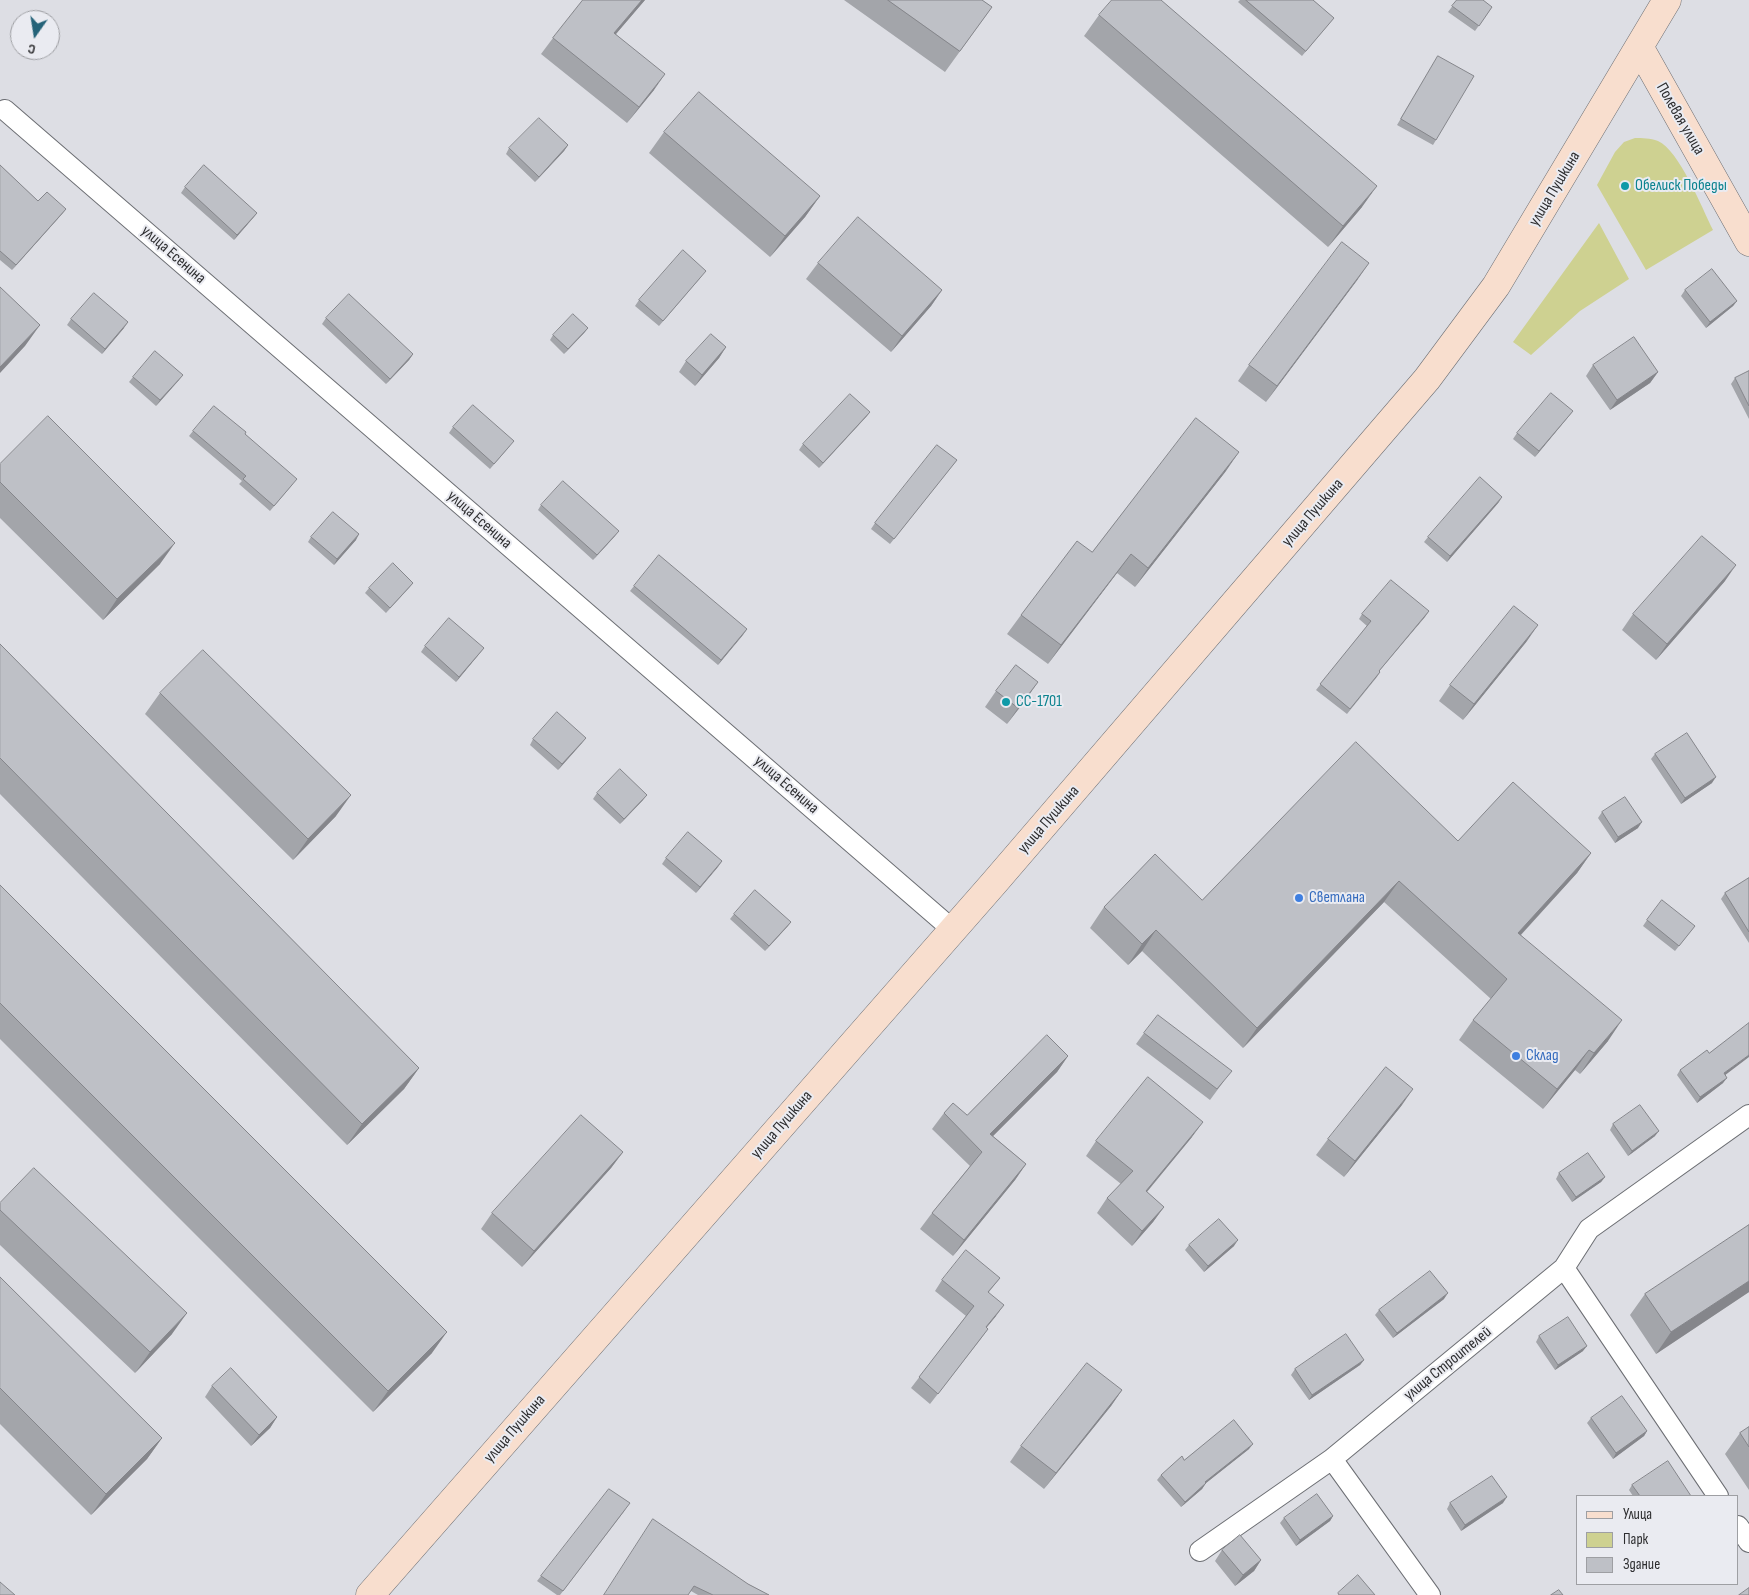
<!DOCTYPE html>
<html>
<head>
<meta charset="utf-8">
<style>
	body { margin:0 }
	#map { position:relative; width:1749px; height:1595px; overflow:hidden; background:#dddee4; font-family:"Sofia Sans Condensed",sans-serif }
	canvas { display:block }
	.legend { position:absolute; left:1576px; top:1495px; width:162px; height:90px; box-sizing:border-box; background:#eaebf1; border:1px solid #9e9fa3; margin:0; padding:6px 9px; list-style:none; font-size:15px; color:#2d2d2f }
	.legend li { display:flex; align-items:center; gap:10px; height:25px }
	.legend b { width:25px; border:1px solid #9e9fa3 }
	.north { position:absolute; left:10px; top:10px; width:50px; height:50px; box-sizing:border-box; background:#eaebf1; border:1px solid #9e9fa3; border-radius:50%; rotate:193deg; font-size:14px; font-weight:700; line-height:20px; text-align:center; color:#2d2d2f }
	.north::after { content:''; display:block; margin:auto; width:18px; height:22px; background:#256379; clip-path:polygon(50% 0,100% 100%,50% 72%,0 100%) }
</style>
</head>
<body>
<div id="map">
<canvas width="1749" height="1595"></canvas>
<ul class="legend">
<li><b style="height:6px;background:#f8dece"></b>Улица</li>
<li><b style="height:14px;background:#ced191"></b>Парк</li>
<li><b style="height:14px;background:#bec0c6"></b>Здание</li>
</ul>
<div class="north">С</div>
</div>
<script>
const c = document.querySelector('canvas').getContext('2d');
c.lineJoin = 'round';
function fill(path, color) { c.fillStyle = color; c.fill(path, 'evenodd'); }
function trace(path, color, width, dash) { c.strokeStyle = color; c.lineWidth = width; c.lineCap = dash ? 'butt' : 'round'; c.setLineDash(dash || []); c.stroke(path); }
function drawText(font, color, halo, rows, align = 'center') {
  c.font = font + ' "Sofia Sans Condensed",sans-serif'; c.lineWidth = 4; c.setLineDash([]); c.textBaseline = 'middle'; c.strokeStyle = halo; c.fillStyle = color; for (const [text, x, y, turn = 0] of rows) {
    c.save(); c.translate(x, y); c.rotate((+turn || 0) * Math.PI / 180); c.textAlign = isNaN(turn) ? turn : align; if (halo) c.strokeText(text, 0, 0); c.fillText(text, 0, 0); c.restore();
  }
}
const green = new Path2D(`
	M1635,138C1642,138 1650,138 1658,141C1679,150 1702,208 1713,230L1646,270L1597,185L1615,152L1624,142Z
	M1599,223L1629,279L1580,311L1531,355L1513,342Z`);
const street = new Path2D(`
	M5,110L953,930
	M1564,1268L1718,1496
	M1332,1459L1564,1268L1589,1229L1749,1115
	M1738,1526L1749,1542
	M1200,1551L1332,1459L1430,1595`);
const secondary = new Path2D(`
	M1640,48L1749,242
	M370,1595L994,883L1427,379L1496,286L1667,0`);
const wall = new Path2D(`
	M583,0H645L616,34L654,90L627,123L541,54L553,38Z
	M844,0H982L992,7L945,72Z
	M1240,0H1313L1334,18L1302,56L1238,2Z
	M1457,0L1492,7L1475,31L1448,12Z
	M1099,15L1362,207L1328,247L1084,36Z
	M1438,56L1436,140L1433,145L1397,125Z
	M664,132L820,196L805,217L770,257L649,153Z
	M568,145L564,151L535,182L506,154L509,148Z
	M0,165L38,201L66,209L62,214L12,270L0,260Z
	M185,187L257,213L253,218L234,240L181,193Z
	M818,263L942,290L931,306L891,352L806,279Z
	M702,276L659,326L635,306L639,300Z
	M1358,279L1266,402L1238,381L1249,365Z
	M1685,290L1737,301L1733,306L1706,328L1681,296Z
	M326,318L413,354L409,360L386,384L322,324Z
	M71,319L124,328L102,354L67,325Z
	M588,328L584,333L564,354L550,340L553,335Z
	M726,347L719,358L695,386L679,372L686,361Z
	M1593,365L1658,372L1650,383L1610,410L1586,376Z
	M1749,371V419L1731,384L1735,378Z
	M133,377L179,380L156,406L129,382Z
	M1573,411L1535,457L1513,439L1517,433Z
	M870,412L866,417L819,468L799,450L803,444Z
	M453,427L510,446L490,469L449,433Z
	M193,431L245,434L293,484L270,511L239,484L242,481L189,436Z
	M957,460L890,544L871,529L875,523Z
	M0,464L160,564L103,620L0,518Z
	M1226,471L1135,587L1117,573L1048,664L1007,634L1021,615L1092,552Z
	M1499,502L1447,562L1424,542L1428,537Z
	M541,505L615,536L593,560L538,510Z
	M311,537L356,540L334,565L308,542Z
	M1725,581L1656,660L1622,630L1633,614Z
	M413,583L409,588L386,613L365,593L369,588Z
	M634,586L747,629L718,665L630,591Z
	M1429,611L1379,671L1380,672L1377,677L1347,714L1316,690L1367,626L1359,619L1362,614Z
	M1527,641L1463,720L1439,701L1450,685Z
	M0,644L419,1068L404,1089L347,1145L0,794Z
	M425,646L484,648L456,682L421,652Z
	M996,691L1027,698L1007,724L985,707Z
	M160,693L336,816L293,860L145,714Z
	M533,739L582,743L558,770L530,745Z
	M1655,754L1712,783L1681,804L1651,759Z
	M597,793L643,800L620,824L593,799Z
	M1602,812L1638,828L1615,843L1598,818Z
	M1458,841L1591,853L1577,873L1521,935L1608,1041L1580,1074L1575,1070L1543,1109L1459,1040L1473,1020L1491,999L1384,902L1243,1048L1142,951L1128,965L1090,928L1104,907L1202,900Z
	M666,858L722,861L696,893L662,864Z
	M1749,878V943L1721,899L1725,893Z
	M0,885L432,1353L373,1412L0,1039Z
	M734,914L791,922L787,927L765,951L730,919Z
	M1647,920L1695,926L1675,951L1643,926Z
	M1144,1033L1224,1081L1210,1100L1136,1044Z
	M1068,1056L1057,1072L993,1136L1026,1164L1015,1180L953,1256L920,1229L932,1213L970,1166L932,1129L944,1113L967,1115Z
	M1680,1070L1725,1075L1723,1083L1697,1103L1677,1075Z
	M1402,1105L1344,1177L1316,1155L1328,1139Z
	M1613,1124L1655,1136L1628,1156L1610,1130Z
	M1192,1137L1147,1192L1164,1207L1153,1222L1132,1246L1097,1213L1107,1198L1121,1184L1086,1156L1096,1141Z
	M623,1152L611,1168L522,1267L481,1229L492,1213Z
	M1559,1173L1605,1177L1601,1182L1572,1202L1556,1179Z
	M0,1203L172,1334L135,1373L0,1245Z
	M1749,1225V1292L1656,1354L1630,1315L1645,1294Z
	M1189,1245L1234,1246L1204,1272L1185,1250Z
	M0,1277L162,1438L147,1459L91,1515L0,1424Z
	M1000,1278L989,1292L996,1316L986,1328L988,1329L980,1340L930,1404L911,1388L966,1316L935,1291L942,1280Z
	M1444,1299L1393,1338L1375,1315L1379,1310Z
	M1539,1336L1583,1351L1555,1370L1536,1342Z
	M1364,1360L1360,1365L1309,1400L1291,1375L1295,1369Z
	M212,1386L277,1417L270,1428L251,1446L205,1397Z
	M1122,1390L1111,1406L1044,1489L1010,1462L1021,1446Z
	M1591,1418L1647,1431L1644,1436L1613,1459L1587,1423Z
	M1749,1427V1490L1725,1454L1740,1433Z
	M1249,1449L1206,1483L1202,1489L1181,1507L1157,1480L1161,1475L1184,1460Z
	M1632,1485L1691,1496H1633L1629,1490Z
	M1450,1503H1503L1461,1531L1447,1509Z
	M626,1509L560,1595H557L537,1581L541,1576Z
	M1333,1516L1330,1521L1296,1546L1280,1523L1284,1518Z
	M649,1524L748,1584L769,1595H698L691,1591Z
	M1222,1550L1261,1560L1254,1571L1235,1586L1215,1561Z`);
const shadedWall = new Path2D(`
	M642,0H645L603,49L614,33Z
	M665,74L654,90L627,123L639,107Z
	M568,145L564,151L535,182L539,177Z
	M1377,186L1362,207L1328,247L1343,226Z
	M820,196L805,217L770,257L785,236Z
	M66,209L62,214L12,270L16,265Z
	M257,213L253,218L234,240L237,235Z
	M1369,263L1358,279L1266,402L1277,386Z
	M942,290L931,306L891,352L902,336Z
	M1737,301L1733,306L1706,328L1710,322Z
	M128,322L124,328L102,354L105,349Z
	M40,325L25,346L0,373V367Z
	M588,328L584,333L564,354L568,349Z
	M726,347L719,358L695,386L702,375Z
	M413,354L409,360L386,384L390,379Z
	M1658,372L1650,383L1610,410L1617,400Z
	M183,375L179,380L156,406L160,400Z
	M1573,411L1569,416L1535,457L1539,451Z
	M870,412L866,417L819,468L823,463Z
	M1239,452L1226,471L1135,587L1148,568Z
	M1502,497L1499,502L1447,562L1450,556Z
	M619,531L615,536L593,560L597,555Z
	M359,534L356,540L334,565L337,559Z
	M175,543L160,564L103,620L117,599Z
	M1131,554L1117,573L1048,664L1061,645Z
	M1736,565L1725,581L1656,660L1667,644Z
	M1429,611L1425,617L1375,676L1379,671Z
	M1538,625L1527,641L1463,720L1474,704Z
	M747,629L743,635L718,665L721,660Z
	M484,648L480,653L456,682L459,677Z
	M1038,682L1027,698L1007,724L1018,708Z
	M586,738L582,743L558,770L562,764Z
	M1716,777L1712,783L1681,804L1685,798Z
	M351,795L336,816L293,860L308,839Z
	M647,795L643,800L620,824L624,819Z
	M1642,822L1638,828L1615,843L1618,837Z
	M1591,853L1577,873L1504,953L1518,933Z
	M722,861L718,867L696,893L700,887Z
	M1399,881L1384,902L1243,1048L1257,1028Z
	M791,922L787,927L765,951L769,946Z
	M1156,930L1142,951L1128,965L1142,944Z
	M1622,1020L1608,1041L1580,1074L1594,1053Z
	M1589,1050L1575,1070L1543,1109L1557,1089Z
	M1749,1055V1057L1720,1079L1724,1073Z
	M1068,1056L1057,1072L979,1150L990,1134Z
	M419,1068L404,1089L347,1145L362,1124Z
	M1727,1078L1723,1083L1697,1103L1700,1097Z
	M1413,1089L1402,1105L1344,1177L1355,1161Z
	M1203,1122L1192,1137L1135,1206L1146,1191Z
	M1659,1131L1655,1136L1628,1156L1632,1151Z
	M623,1152L611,1168L522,1267L534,1251Z
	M1026,1164L1015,1180L953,1256L964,1240Z
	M1605,1177L1601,1182L1572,1202L1576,1197Z
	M1164,1207L1153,1222L1132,1246L1142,1231Z
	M1238,1240L1234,1246L1204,1272L1208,1266Z
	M1749,1281V1292L1656,1354L1671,1332Z
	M1448,1293L1444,1299L1393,1338L1397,1333Z
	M1004,1305L996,1316L978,1338L986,1327Z
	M187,1313L172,1334L135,1373L150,1352Z
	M447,1332L432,1353L373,1412L388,1391Z
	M1587,1346L1583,1351L1555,1370L1558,1365Z
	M1364,1360L1360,1365L1309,1400L1312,1395Z
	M1122,1390L1111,1406L1044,1489L1056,1473Z
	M277,1417L270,1428L251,1446L259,1435Z
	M1647,1431L1644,1436L1613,1459L1616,1453Z
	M162,1438L147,1459L91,1515L106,1494Z
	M1253,1444L1249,1449L1201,1487L1205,1482Z
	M1206,1483L1202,1489L1181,1507L1185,1502Z
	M1507,1497L1503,1503L1461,1531L1465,1525Z
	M1333,1516L1330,1521L1296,1546L1300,1540Z
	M1261,1560L1254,1571L1235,1586L1243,1575Z`);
const building = new Path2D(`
	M583,0H642L614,33L665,74L639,107L553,38Z
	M888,0H982L992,7L960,51Z
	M1112,0H1161L1377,186L1343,226L1099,15Z
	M1246,0H1313L1334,18L1306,51Z
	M1457,0H1483L1492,7L1479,26L1452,6Z
	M1438,56L1474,76L1436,140L1401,119Z
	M699,92L820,196L785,236L664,132Z
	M539,118L568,145L539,177L509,148Z
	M0,165L38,201L47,192L66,209L16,265L0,251Z
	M204,165L257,213L237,235L185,187Z
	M858,217L942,290L902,336L818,263Z
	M1342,242L1369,263L1277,386L1249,365Z
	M683,250L706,271L663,321L639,300Z
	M1712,269L1737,301L1710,322L1685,290Z
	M0,287L40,325L0,367Z
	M94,293L128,322L105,349L71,319Z
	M349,294L413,354L390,379L326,318Z
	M573,314L588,328L568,349L553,335Z
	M711,334L726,347L702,375L686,361Z
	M1634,337L1658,372L1617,400L1593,365Z
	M155,351L183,375L160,400L133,377Z
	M1749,371V406L1735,378Z
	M1551,393L1573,411L1539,451L1517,433Z
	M850,394L870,412L823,463L803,444Z
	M473,405L514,441L494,464L453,427Z
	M214,406L246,432L245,434L297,479L274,506L243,479L246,476L193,431Z
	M48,416L175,543L117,599L0,482V464Z
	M1196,418L1239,452L1148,568L1131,554L1061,645L1021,615L1077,541L1092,552Z
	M937,445L957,460L894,539L875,523Z
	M1480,477L1502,497L1450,556L1428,537Z
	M563,481L619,531L597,555L541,505Z
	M333,512L359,534L337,559L311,537Z
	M1702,536L1736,565L1667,644L1633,614Z
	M659,555L747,629L721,660L634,586Z
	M393,563L413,583L390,608L369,588Z
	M1391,580L1429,611L1379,671L1380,672L1350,709L1320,684L1371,621L1362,614Z
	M1514,606L1538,625L1474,704L1450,685Z
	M449,618L484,648L459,677L425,646Z
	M0,644L419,1068L362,1124L0,758Z
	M203,650L351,795L308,839L160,693Z
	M1016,665L1038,682L1018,708L996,691Z
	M557,712L586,738L562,764L533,739Z
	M1687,733L1716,777L1685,798L1655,754Z
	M1356,742L1458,841L1513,782L1591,853L1518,933L1622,1020L1594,1053L1589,1050L1557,1089L1473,1020L1507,979L1399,881L1257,1028L1156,930L1142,944L1104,907L1155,854L1202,900Z
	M620,769L647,795L624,819L597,793Z
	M1625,797L1642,822L1618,837L1602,812Z
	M688,832L722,861L700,887L666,858Z
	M1749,878V932L1725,893Z
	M0,885L447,1332L388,1391L0,1003Z
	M755,890L791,922L769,946L734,914Z
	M1662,900L1695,926L1679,946L1647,920Z
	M1158,1015L1232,1071L1217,1089L1144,1033Z
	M1749,1023V1055L1724,1073L1727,1078L1700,1097L1680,1070L1707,1050L1709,1053Z
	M1047,1035L1068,1056L990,1134L1026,1164L964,1240L932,1213L982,1152L944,1113L953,1103L967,1115Z
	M1386,1067L1413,1089L1355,1161L1328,1139Z
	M1148,1077L1203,1122L1146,1191L1164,1207L1142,1231L1107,1198L1133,1171L1096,1141Z
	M1640,1105L1659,1131L1632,1151L1613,1124Z
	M581,1115L623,1152L534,1251L492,1213Z
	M1588,1153L1605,1177L1576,1197L1559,1173Z
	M34,1168L187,1313L150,1352L0,1210V1203Z
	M1219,1219L1238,1240L1208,1266L1189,1245Z
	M1749,1225V1281L1671,1332L1645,1294Z
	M966,1250L1000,1278L988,1292L1004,1305L986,1327L988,1329L938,1394L919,1377L974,1306L942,1280Z
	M1430,1271L1448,1293L1397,1333L1379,1310Z
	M0,1277L162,1438L106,1494L0,1388Z
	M1568,1317L1587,1346L1558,1365L1539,1336Z
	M1346,1334L1364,1360L1312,1395L1295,1369Z
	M1087,1363L1122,1390L1056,1473L1021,1446Z
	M231,1368L277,1417L259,1435L212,1386Z
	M1622,1396L1647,1431L1616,1453L1591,1418Z
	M1234,1420L1253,1444L1205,1482L1206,1483L1185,1502L1161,1475L1182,1456L1184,1460Z
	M1749,1427V1447L1740,1433Z
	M1668,1461L1691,1496H1640L1632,1485Z
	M1492,1476L1507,1497L1465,1525L1450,1503Z
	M609,1489L630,1503L563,1591L541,1576Z
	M1317,1494L1333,1516L1300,1540L1284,1518Z
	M653,1519L748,1584L769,1595H713L694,1586L688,1595H604Z
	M1240,1535L1261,1560L1243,1575L1222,1550Z
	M1358,1575L1375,1595H1339L1338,1593Z
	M0,1582L15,1595H0Z
	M1749,1588V1595H1739Z
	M1559,1590L1563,1595H1551Z`);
const markers = [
	[1625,186,5,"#0f9aa8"],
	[1006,702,5,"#0f9aa8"],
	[1299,898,5,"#3f7fe0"],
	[1516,1056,5,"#3f7fe0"]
];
const streetNames = [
	["Полевая улица",1680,119,60],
	["улица Пушкина",1555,189,-59],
	["улица Есенина",173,255,41],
	["улица Пушкина",1313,513,-49],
	["улица Есенина",479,520,41],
	["улица Есенина",786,785,41],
	["улица Пушкина",1049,820,-49],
	["улица Пушкина",782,1125,-49],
	["улица Строителей",1448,1364,-39],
	["улица Пушкина",515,1429,-49]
];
const cultureNames = [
	["Обелиск Победы",1635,186],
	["СС-1701",1016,702]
];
const shopNames = [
	["Светлана",1309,898],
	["Склад",1526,1056]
];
fill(green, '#ced191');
trace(street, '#6c6e73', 22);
trace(secondary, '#6c6e73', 29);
trace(street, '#fff', 20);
trace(secondary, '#f8dece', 28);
fill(wall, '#a3a5aa');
fill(shadedWall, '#85868b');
fill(building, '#bec0c6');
trace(building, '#85868b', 1);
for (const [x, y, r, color] of markers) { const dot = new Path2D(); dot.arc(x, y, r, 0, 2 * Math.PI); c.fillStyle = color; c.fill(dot); trace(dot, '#eaebf1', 2); }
drawText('16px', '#2d2d2f', '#eaebf1', streetNames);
drawText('16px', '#0d838f', '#eaebf1', cultureNames, 'left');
drawText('16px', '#366cbe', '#eaebf1', shopNames, 'left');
</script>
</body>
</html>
